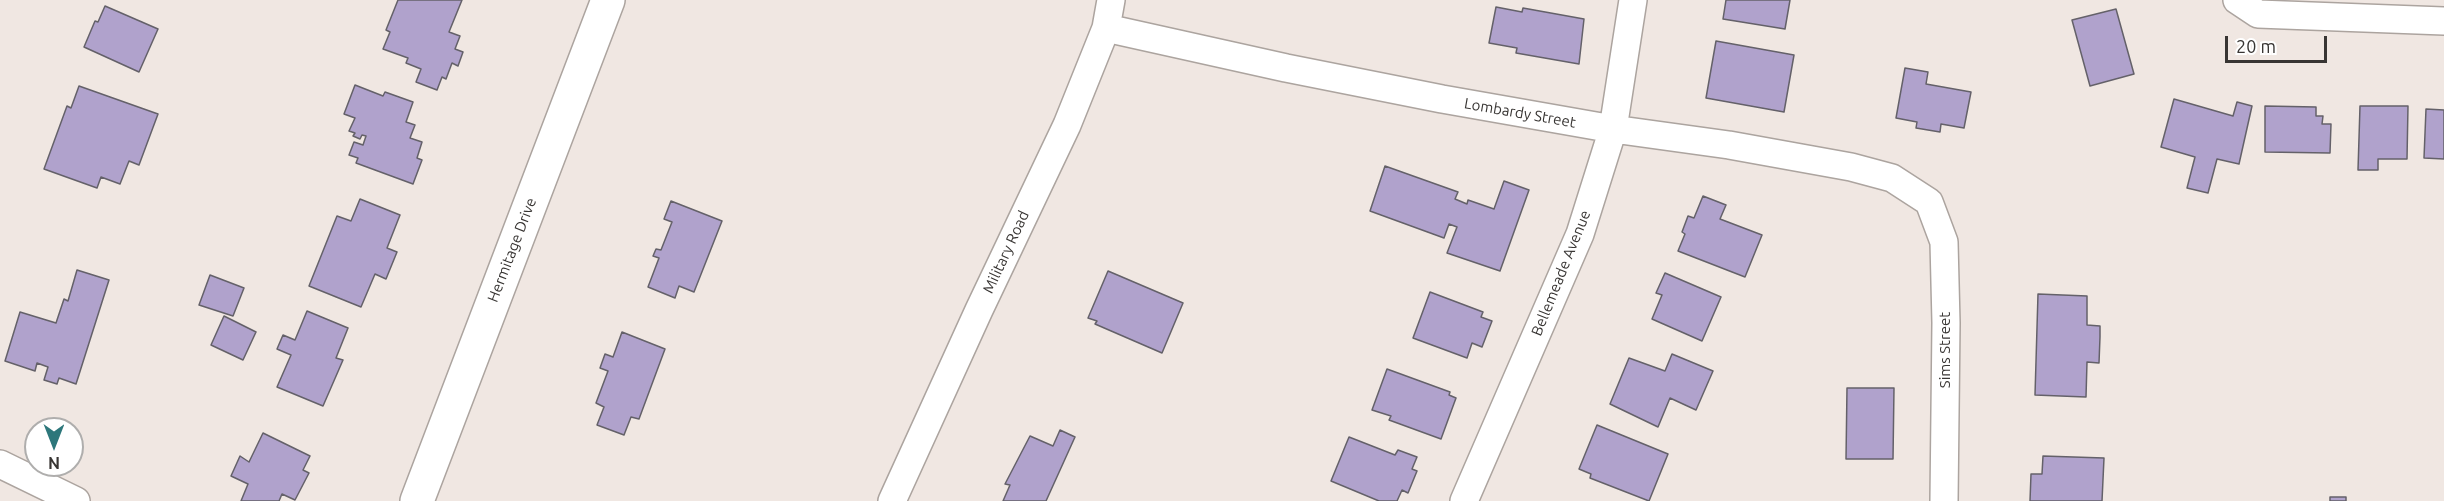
<!DOCTYPE html>
<html>
<head>
<meta charset="utf-8">
<style>
	body { margin:0 }
	#map { position:relative; width:2444px; height:501px; overflow:hidden; background:#f0e7e2; font-family:Ubuntu,sans-serif }
	canvas { display:block }
	.north { position:absolute; left:24px; top:417px; width:60px; height:60px; box-sizing:border-box; background:#fff; border:2px solid #afaead; border-radius:50%; rotate:180deg; font-size:16px; font-weight:700; line-height:24px; text-align:center; color:#383533 }
	.north::after { content:''; display:block; margin:auto; width:21px; height:27px; background:#2d777b; clip-path:polygon(50% 0,100% 100%,50% 72%,0 100%) }
	.scale { position:absolute; left:2225px; top:36px; width:102px; height:27px; box-sizing:border-box; border:3px solid #383533; border-top:0; padding-left:8px; font-size:18px; line-height:21px; white-space:nowrap; color:#383533; -webkit-text-stroke:4px #fff; paint-order:stroke }
</style>
</head>
<body>
<div id="map">
<canvas width="2444" height="501"></canvas>
<div class="north">N</div>
<div class="scale">20 m</div>
</div>
<script>
const c = document.querySelector('canvas').getContext('2d');
c.lineJoin = 'round';
function fill(path, color) { c.fillStyle = color; c.fill(path, 'evenodd'); }
function trace(path, color, width, dash) { c.strokeStyle = color; c.lineWidth = width; c.lineCap = dash ? 'butt' : 'round'; c.setLineDash(dash || []); c.stroke(path); }
function drawText(font, color, halo, rows, align = 'center') {
  c.font = font + ' Ubuntu,sans-serif'; c.lineWidth = 5; c.setLineDash([]); c.textBaseline = 'middle'; c.strokeStyle = halo; c.fillStyle = color; for (const [text, x, y, turn = 0] of rows) {
    c.save(); c.translate(x, y); c.rotate((+turn || 0) * Math.PI / 180); c.textAlign = isNaN(turn) ? turn : align; if (halo) c.strokeText(text, 0, 0); c.fillText(text, 0, 0); c.restore();
  }
}
const building = new Path2D(`
	M398,0H462L449,32L460,36L455,49L463,52L458,66L452,63L446,79L442,77L437,90L416,82L421,69L406,63L408,58L383,49L390,32L386,30Z
	M1726,0H1790L1785,29L1723,19Z
	M105,6L158,29L139,72L84,47L95,21L98,22Z
	M1496,7L1522,12L1523,8L1584,19L1579,64L1516,53L1517,48L1489,43Z
	M2116,9L2134,74L2090,86L2072,20Z
	M1716,41L1794,55L1784,112L1706,98Z
	M1905,68L1928,72L1926,84L1971,92L1964,128L1941,124L1940,132L1916,128L1917,122L1896,118Z
	M355,85L383,96L385,92L413,102L406,122L415,125L410,138L422,142L417,158L422,160L413,184L356,163L358,158L349,155L354,142L363,145L366,136L362,135L360,139L353,136L355,133L349,131L355,118L344,114Z
	M79,86L158,114L139,165L129,161L120,184L101,177L97,188L44,169L67,106L71,108Z
	M2174,99L2233,116L2237,102L2252,106L2239,164L2217,159L2208,193L2187,188L2195,157L2161,147Z
	M2265,106L2316,107V116H2323L2322,124H2331L2330,153L2265,152Z
	M2360,106H2408L2407,159H2378V170H2358Z
	M2426,109L2444,110V159L2424,158Z
	M1385,166L1458,192L1455,199L1467,204L1468,200L1494,209L1504,181L1529,190L1500,271L1447,253L1457,227L1449,224L1444,238L1370,211Z
	M1703,196L1726,205L1720,219L1762,235L1745,277L1678,251L1685,234L1682,232L1688,216L1694,218Z
	M360,199L400,215L387,248L397,252L386,279L375,274L361,307L309,286L337,216L351,221Z
	M671,201L722,221L694,292L679,286L675,298L648,287L659,258L653,256L656,249L661,250L672,222L664,219Z
	M77,270L109,280L76,384L59,378L57,384L44,380L48,367L37,363L35,371L5,361L20,312L56,323L64,299L68,301Z
	M1108,271L1183,303L1162,353L1095,324L1097,321L1088,318Z
	M1665,273L1721,297L1702,341L1652,319L1662,295L1656,293Z
	M210,275L244,288L233,316L199,305Z
	M1430,292L1483,312L1481,317L1492,321L1482,347L1472,343L1467,358L1413,338Z
	M2038,294L2087,296V325L2100,326V337L2099,363L2087,362L2086,397L2035,395Z
	M307,311L348,328L336,358L343,360L323,406L277,387L291,355L277,349L283,335L295,340Z
	M224,316L256,332L243,360L211,345Z
	M622,332L665,349L639,419L631,417L624,435L597,425L604,407L596,403L608,371L600,368L605,354L613,357Z
	M1672,354L1713,371L1696,410L1670,398L1658,427L1610,404L1629,358L1665,371Z
	M1387,369L1450,392L1449,395L1456,398L1441,439L1389,420L1391,416L1372,410Z
	M1847,388H1894L1893,459H1846Z
	M1597,425L1668,454L1649,501L1590,478L1591,474L1579,469Z
	M1060,430L1075,437L1046,501H1003L1010,485L1005,484L1030,436L1053,446Z
	M263,433L310,456L303,470L309,473L295,500L282,494L279,501H241L248,484L231,476L240,456L249,462Z
	M1349,437L1395,455L1398,450L1417,457L1412,469L1417,471L1408,493L1402,490L1397,501H1379L1331,481Z
	M2043,456L2104,458L2102,501H2030L2031,474H2042Z
	M2330,497H2346V501H2330Z`);
const minor = new Path2D(`
	M2237,0L2258,14L2444,21
	M1106,28L1286,68L1442,99L1613,129L1729,145L1851,167L1892,178L1929,202L1944,242L1946,323L1944,501
	M0,464L76,501
	M892,501L979,310L1067,125L1106,28L1111,0
	M1464,501L1580,234L1613,129L1633,0`);
const tertiary = new Path2D(`
	M417,501L608,0`);
const streetNames = [
	["Lombardy Street",1520,113,10],
	["Hermitage Drive",512,250,-69],
	["Military Road",1006,252,-65],
	["Bellemeade Avenue",1561,273,-68],
	["Sims Street",1945,350,-90]
];
fill(building, '#b0a2cc');
trace(building, '#646169', 1.5);
trace(minor, '#aca49f', 30);
trace(tertiary, '#aca49f', 36);
trace(minor, '#fff', 27);
trace(tertiary, '#fff', 33);
drawText('15px', '#383533', '#fff', streetNames);
</script>
</body>
</html>
